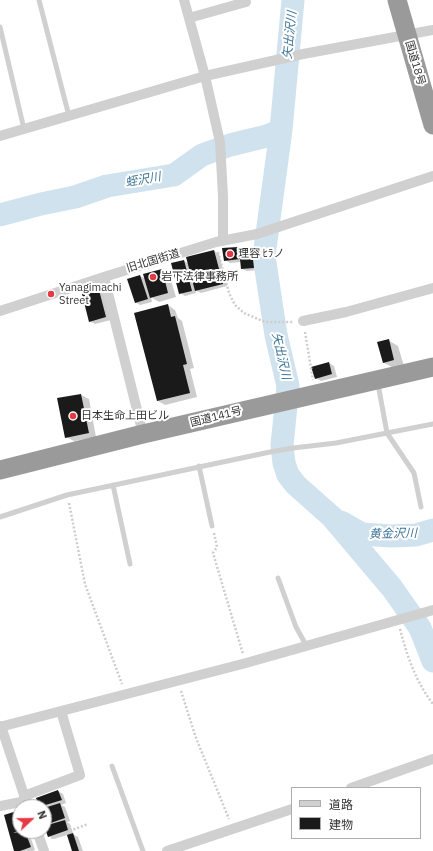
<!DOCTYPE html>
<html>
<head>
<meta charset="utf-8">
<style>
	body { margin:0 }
	#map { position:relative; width:433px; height:851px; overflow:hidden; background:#fff; font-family:"IBM Plex Sans","Noto Sans JP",sans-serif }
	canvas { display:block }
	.legend { position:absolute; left:291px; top:787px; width:130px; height:52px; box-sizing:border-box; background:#fff; border:1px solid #adadad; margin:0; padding:5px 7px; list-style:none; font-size:12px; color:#333 }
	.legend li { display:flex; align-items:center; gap:8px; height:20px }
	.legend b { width:20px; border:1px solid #adadad }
	.north { position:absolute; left:12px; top:799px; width:40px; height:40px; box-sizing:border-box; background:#fff; border:1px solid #adadad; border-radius:50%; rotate:68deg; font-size:11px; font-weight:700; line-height:16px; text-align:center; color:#333 }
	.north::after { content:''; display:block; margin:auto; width:14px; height:18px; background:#e63946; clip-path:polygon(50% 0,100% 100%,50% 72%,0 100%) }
</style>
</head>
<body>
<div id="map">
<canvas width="433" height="851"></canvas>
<ul class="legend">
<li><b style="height:5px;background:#d0d0d0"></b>道路</li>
<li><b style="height:11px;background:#1a1a1a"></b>建物</li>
</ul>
<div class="north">N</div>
</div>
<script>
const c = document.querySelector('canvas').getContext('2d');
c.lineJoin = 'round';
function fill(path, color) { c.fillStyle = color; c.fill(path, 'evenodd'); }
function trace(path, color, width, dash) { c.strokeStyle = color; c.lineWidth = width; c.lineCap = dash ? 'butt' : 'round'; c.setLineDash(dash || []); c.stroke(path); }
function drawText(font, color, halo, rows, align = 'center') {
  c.font = font + ' "IBM Plex Sans","Noto Sans JP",sans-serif'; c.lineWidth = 4; c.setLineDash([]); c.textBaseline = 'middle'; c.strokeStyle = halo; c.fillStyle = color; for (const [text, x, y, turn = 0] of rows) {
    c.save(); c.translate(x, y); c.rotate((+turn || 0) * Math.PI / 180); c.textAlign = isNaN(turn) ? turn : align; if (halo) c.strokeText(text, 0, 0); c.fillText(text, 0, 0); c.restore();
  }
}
const shadow = new Path2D(`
	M247,247L252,250V253L257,255L259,270L247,271L242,269L241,262L230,263L225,260L238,248L243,251Z
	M214,251L219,254L227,286L201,293L195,290L196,293L185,296L180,293L184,261L189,264Z
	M161,270L169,274L176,297L159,302L151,297L152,302L140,305L135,302L140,276L146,279Z
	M99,291L104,294L111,320L95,324L90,321Z
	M168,305L175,310L178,318L182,321L194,368L190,369L197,397L165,405L158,401Z
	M388,340L398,346L404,366L394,368L384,363Z
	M329,363L334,366L337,377L321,381L316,378Z
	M81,395L89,399L96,437L74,441L66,437Z
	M58,791L63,794L66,803L61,805L65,807L70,821L67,822L70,824L73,833H71L78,837L83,851H73L67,835L54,839L49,836V826L44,807H41L38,799Z
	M20,811V831H30L27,832L29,833L35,850L32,851H15L5,815Z`);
const river = new Path2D(`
	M293,0L281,130L264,256L276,335L288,386L282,445L284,463L288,475L296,485L332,517L392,588L420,628L433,661
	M0,215L41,204L75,197L107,186L174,175L202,155L230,145L267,136L281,130
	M341,522L362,534L391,536L416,535L433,530`);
const building = new Path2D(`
	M243,246H247L248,250L252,251L254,268L241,269L240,259L224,261L222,248L238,247V250H242Z
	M214,250L223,284L195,291L186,257Z
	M184,260L192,291L179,294L171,263Z
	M162,269L168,293L150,298L143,274Z
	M140,275L148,299L135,303L127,279Z
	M99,290L106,317L89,322L82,294Z
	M168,304L171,317L175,316L187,364L183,365L190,393L157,401L134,313Z
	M389,339L394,360L383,363L377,342Z
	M329,362L332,374L315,379L311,367Z
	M81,394L89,433L65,438L57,398Z
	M58,790L62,800L39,807L36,798Z
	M60,803L65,818L48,824L44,813V808Z
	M20,810V830L13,833L25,831L31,847L20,851H14L4,815Z
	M65,820L68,830L48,837L44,826Z
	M73,833L79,851H72L67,835Z`);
const path = new Path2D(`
	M218,252L229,293L235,305L244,313L265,322H293
	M305,332L313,380
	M69,503L85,584L122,684
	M214,533L217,547L213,553L243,654
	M400,629C407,656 416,682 433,704
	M181,691L196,738L229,819
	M51,838L88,824`);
const lane = new Path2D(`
	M39,0L69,116
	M0,27L24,129
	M378,384L387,433L414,473L421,507
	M199,466L212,526
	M113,485L130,564
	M0,517L67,495L270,452L293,448L336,443L433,424
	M278,578L296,627L306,645
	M112,766L143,851`);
const street = new Path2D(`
	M184,0L205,76L220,142L223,196V241
	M189,18L246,2
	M0,136L205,76L303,54L433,30
	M104,277L143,434
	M0,311L104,277L216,242L257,234L433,176
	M303,321L346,312L433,288
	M1,726L28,807
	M0,727L246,663L433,610
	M351,788L433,759
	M24,796L80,775L61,711
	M0,806L26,801
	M37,831L44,851
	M167,851L292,809`);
const highway = new Path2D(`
	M397,0L433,125
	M0,470L143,434L433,367`);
const markers = [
	[230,254,4,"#e63946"],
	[153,277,4,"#e63946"],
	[51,294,4,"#e63946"],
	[73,416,4,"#e63946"]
];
const streetNames = [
	["国道18号",415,63,74],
	["旧北国街道",153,261,-17],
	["国道141号",216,417,-14]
];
const poiNames = [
	["理容 ﾋﾗノ",238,254],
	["岩下法律事務所",161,277],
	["Yanagimachi",59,288],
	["Street",59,301],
	["日本生命上田ビル",81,416]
];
const waterNames = [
	["矢出沢川",290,35,-84],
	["蛭沢川",143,180,-10],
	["矢出沢川",281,356,77],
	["黄金沢川",393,534,-1]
];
fill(shadow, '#0003');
trace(river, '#cfe2ee', 23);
fill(building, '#1a1a1a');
trace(path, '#cdcdcd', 2.5, [2, 2]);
trace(lane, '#d0d0d0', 5);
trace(street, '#d0d0d0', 10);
trace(highway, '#9a9a9a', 19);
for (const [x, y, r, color] of markers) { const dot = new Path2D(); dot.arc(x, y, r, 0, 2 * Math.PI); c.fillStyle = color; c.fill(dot); trace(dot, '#fff', 1.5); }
drawText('11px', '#333', '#fff', streetNames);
drawText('11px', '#333', '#fff', poiNames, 'left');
drawText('italic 12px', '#3f7597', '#fff', waterNames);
</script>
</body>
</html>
